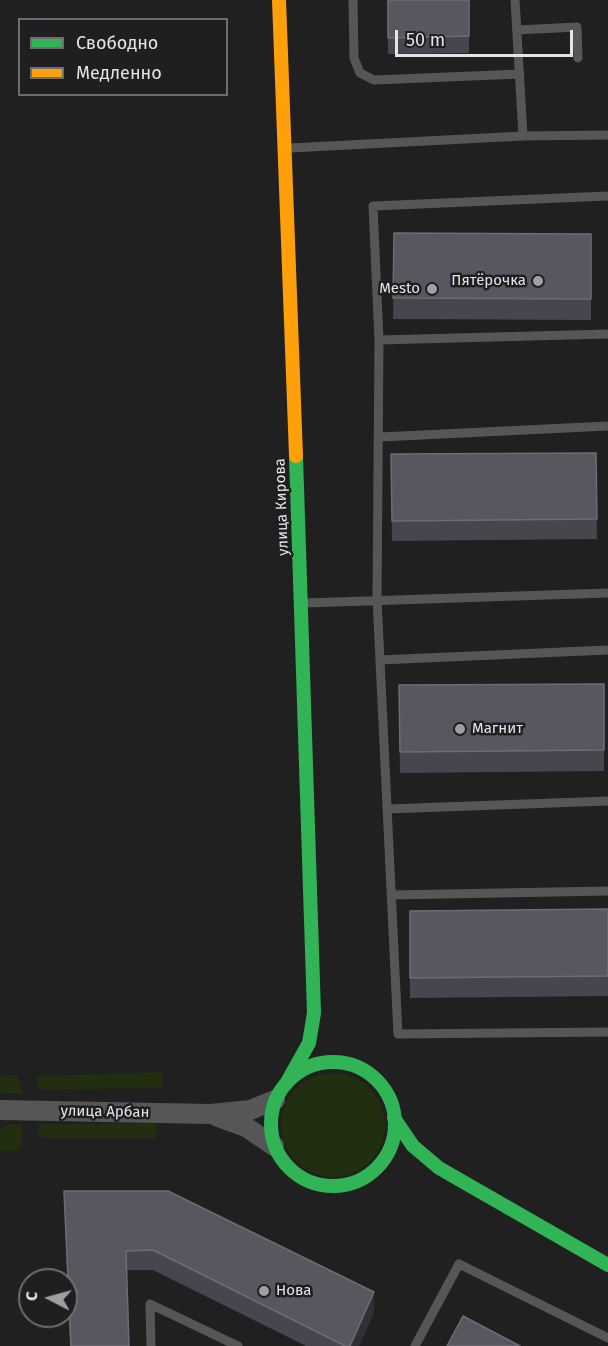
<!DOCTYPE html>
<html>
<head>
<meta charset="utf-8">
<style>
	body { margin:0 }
	#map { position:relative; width:608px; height:1346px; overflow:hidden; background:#202020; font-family:"Fira Sans",sans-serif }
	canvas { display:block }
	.legend { position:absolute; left:18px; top:18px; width:210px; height:78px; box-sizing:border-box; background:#1f1f21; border:2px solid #6e6e70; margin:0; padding:8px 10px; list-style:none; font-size:18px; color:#e4e4e6 }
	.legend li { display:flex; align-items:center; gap:12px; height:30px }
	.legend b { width:30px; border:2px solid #6e6e70 }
	.north { position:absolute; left:18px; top:1268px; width:60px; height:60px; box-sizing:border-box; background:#1f1f21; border:2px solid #6e6e70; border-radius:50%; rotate:276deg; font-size:16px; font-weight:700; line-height:24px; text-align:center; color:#e4e4e6 }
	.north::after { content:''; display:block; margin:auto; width:21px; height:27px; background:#9f9fa1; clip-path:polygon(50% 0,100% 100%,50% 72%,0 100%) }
	.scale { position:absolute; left:395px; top:30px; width:178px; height:27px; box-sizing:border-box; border:3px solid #e4e4e6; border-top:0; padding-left:8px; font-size:18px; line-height:21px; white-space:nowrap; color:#e4e4e6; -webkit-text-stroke:4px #1f1f21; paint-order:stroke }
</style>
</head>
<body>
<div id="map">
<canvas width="608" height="1346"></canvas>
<ul class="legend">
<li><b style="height:8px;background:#30b455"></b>Свободно</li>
<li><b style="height:8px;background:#ff9f0a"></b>Медленно</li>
</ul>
<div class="north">С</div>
<div class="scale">50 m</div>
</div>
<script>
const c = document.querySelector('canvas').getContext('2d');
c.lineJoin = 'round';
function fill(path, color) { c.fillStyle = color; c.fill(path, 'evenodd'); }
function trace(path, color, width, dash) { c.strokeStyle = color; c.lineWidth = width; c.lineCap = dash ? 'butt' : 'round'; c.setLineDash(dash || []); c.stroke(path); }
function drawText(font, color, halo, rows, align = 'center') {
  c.font = font + ' "Fira Sans",sans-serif'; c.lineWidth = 5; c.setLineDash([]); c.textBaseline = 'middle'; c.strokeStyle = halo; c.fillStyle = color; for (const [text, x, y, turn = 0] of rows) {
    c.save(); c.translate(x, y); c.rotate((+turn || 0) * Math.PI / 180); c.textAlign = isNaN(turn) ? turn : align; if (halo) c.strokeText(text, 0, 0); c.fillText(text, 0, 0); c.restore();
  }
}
const green = new Path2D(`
	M162,1072V1088L37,1090V1078L41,1076Z
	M281 1125a52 52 0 1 1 104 0a52 52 0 1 1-104 0Z
	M17,1075L23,1093L0,1094V1076Z
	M157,1123L156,1138H41L38,1133L39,1124Z
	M10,1124H22V1146L16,1151H0V1129Z`);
const lane = new Path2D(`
	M353,0L354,58L360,73L374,80L520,74
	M515,0L523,136
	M517,30L577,27L578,58
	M290,148L523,136L608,135
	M608,196L373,206L379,340L377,599L398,1034L608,1032
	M379,340L608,334
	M380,437L608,426
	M305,603L608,593
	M380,660L608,650
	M387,809L608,801
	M391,895L608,891
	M151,1346L150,1304L238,1346
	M415,1346L459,1264L608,1338`);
const street = new Path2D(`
	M0,1110L211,1114L250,1110L275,1100
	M216,1116L246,1127L274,1146`);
const fast = new Path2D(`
	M271 1124a62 62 0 1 1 124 0a62 62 0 1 1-124 0Z
	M286,1084L309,1043L314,1013L296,456
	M394,1118L413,1146L439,1168L608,1265`);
const slow = new Path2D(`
	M279,0L296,456`);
const wall = new Path2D(`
	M387,0H469V53L388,54Z
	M394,233L591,234V320L393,319Z
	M596,453L597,539L392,541L391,454Z
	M604,684V771L400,773L399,685Z
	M608,909V996L410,998V911Z
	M64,1191L374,1312L359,1346H306L153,1270H126L129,1346H70Z`);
const shadedWall = new Path2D(`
	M374,1292V1312L359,1346H350Z`);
const building = new Path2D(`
	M388,0H469V36L388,38Z
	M394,233L591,234V299L393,298Z
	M596,453L597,519L392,521L391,454Z
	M604,684V750L400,752L399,685Z
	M608,909V976L410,978V911Z
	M64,1191H168L374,1292L350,1346H345L153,1250L126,1251L129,1346H71Z
	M463,1316L520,1346H447Z`);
const markers = [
	[538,281,6,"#9f9fa1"],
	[432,289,6,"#9f9fa1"],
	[460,729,6,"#9f9fa1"],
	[264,1291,6,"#9f9fa1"]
];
const poiNames = [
	["Пятёрочка",526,281],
	["Mesto",420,289],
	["Магнит",472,729,"left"],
	["Нова",276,1291,"left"]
];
const streetNames = [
	["улица Кирова",282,507,-92],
	["улица Арбан",105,1112,1]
];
fill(green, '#212e10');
trace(lane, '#565657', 9);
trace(street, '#565657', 20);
trace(fast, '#30b455', 14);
trace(slow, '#ff9f0a', 14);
fill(wall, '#45464e');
fill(shadedWall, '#2f3035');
fill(building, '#56575f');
trace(building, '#6c6d74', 1.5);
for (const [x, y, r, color] of markers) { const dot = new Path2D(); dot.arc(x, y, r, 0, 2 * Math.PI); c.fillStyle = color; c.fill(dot); trace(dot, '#1f1f21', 2); }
drawText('15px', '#e4e4e6', '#1f1f21', poiNames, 'right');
drawText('15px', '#e4e4e6', '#1f1f21', streetNames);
</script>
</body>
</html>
